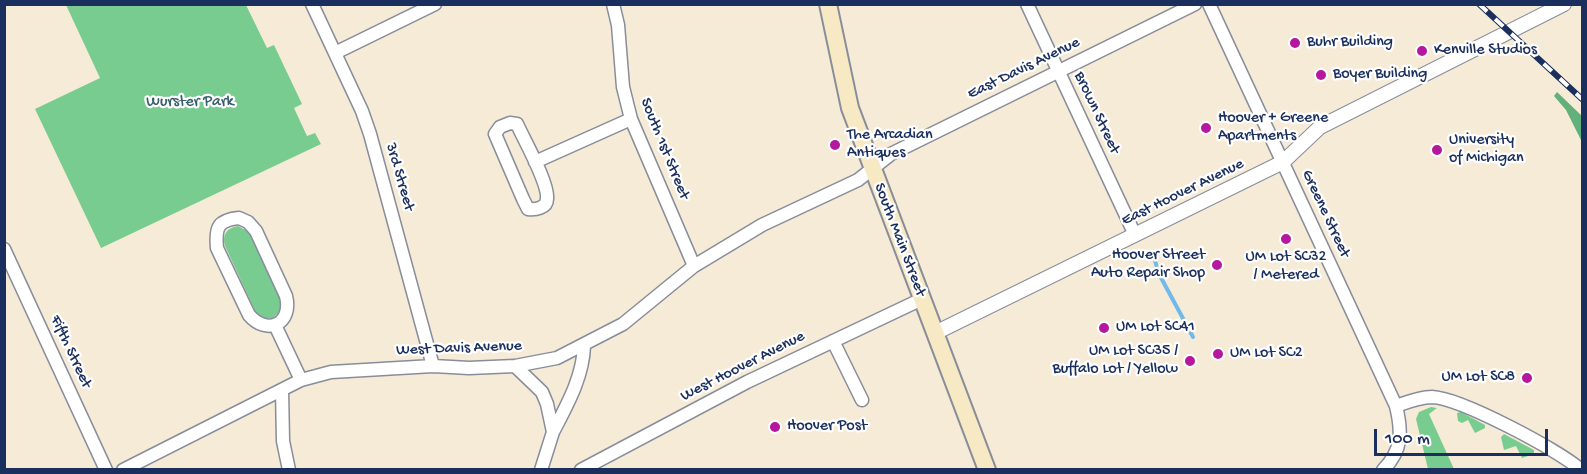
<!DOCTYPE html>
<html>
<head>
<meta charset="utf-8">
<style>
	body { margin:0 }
	#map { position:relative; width:1587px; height:474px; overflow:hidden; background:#f5ebd7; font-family:"Gochi Hand",sans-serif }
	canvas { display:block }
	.frame { position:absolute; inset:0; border:6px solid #1b2f5e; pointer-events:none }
	.scale { position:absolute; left:1374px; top:429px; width:174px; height:27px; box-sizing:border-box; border:3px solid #1b2f5e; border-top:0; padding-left:8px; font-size:18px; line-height:21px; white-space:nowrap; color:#1b2f5e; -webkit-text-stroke:4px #fff; paint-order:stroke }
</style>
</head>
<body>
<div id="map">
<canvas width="1587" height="474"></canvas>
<div class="frame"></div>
<div class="scale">100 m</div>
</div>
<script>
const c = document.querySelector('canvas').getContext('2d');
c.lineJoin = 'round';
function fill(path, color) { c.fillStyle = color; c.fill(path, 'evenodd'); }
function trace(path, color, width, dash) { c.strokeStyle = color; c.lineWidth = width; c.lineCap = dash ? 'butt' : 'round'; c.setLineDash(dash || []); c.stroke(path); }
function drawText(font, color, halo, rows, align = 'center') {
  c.font = font + ' "Gochi Hand",sans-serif'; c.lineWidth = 4.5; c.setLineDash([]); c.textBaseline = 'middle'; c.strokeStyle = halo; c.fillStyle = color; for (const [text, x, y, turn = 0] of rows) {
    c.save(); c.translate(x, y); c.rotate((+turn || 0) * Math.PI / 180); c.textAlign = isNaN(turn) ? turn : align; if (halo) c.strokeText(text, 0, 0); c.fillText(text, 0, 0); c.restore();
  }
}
const green = new Path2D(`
	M66,5H246L267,48L274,45L302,104L294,108L307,136L315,133L321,144L101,248L35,109L100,78Z
	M238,226L249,232L280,299V311L273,318H263L257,315L225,246C222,235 226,228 238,226Z
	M1431,407L1437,408L1429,414L1454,469H1428L1416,419L1419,412Z
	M1461,412L1485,425V428L1475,433L1468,420L1462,423L1458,421L1457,413Z
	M1504,434L1534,450V454L1522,458L1516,446L1504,450L1501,437Z`);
const forest = new Path2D(`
	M1557,92L1582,116V142L1566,110L1554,96Z`);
const stream = new Path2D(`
	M1153,254L1159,274L1193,337`);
const minor = new Path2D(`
	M312,4L362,111L370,134L433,366
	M613,4L618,25L623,87L631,119L694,266
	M1027,4L1135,235
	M1209,4L1396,406C1402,431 1403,450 1383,470
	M335,53L435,4
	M510,123L517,124C524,140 549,183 547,199C547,208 535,210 528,209L523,199L495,134L500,127Z
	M535,162L631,119
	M239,218L248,222L256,231L286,296C293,324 267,336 249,315L217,248C215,227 218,220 239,218Z
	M4,249L106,470
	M275,325L301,380
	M833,341L862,400
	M515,366L542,392L547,404L553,432L541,470
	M282,390L283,441L289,470
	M1396,406C1407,402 1420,397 1432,397C1460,398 1559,450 1581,470
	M553,432C567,405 583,377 584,346
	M123,470L301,380L331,372L433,366L469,368L515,366L557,358L623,324L694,266L762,225L858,180L891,154L1195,4
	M581,470L747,382L922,299`);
const tertiary = new Path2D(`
	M935,333L1283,162L1320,127L1564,4`);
const secondary = new Path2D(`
	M828,4L850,108L987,470`);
const rail = new Path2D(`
	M1479,4L1582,99`);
const markers = [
	[1295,43,6,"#b5179e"],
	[1422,51,6,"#b5179e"],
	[1321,75,6,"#b5179e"],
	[1206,128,6,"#b5179e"],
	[835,145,6,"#b5179e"],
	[1437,150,6,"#b5179e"],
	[1286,239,6,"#b5179e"],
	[1217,265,6,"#b5179e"],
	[1104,328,6,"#b5179e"],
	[1218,354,6,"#b5179e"],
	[1190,361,6,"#b5179e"],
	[1527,378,6,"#b5179e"],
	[775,427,6,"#b5179e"]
];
const poiNames = [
	["Buhr Building",1307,43],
	["Kenville Studios",1434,51],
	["Boyer Building",1333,75],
	["Hoover + Greene",1218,119],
	["Apartments",1218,137],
	["The Arcadian",847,136],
	["Antiques",847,154],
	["University",1449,141],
	["of Michigan",1449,159],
	["Hoover Street",1205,256,"right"],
	["Auto Repair Shop",1205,274,"right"],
	["UM Lot SC32",1286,258,"center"],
	["/ Metered",1286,276,"center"],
	["UM Lot SC41",1116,328],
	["UM Lot SC35 /",1178,352,"right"],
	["Buffalo Lot / Yellow",1178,370,"right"],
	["UM Lot SC2",1230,354],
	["UM Lot SC8",1515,378,"right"],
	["Hoover Post",787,427]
];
const streetNames = [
	["East Davis Avenue",1024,69,-26],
	["Brown Street",1096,113,65],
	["South 1st Street",664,149,68],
	["3rd Street",399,177,74],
	["East Hoover Avenue",1183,193,-26],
	["Greene Street",1325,214,65],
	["South Main Street",899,240,69],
	["West Davis Avenue",459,349,-2],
	["Fifth Street",70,352,65],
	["West Hoover Avenue",743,367,-27]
];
const parkNames = [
	["Wurster Park",190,103]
];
fill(green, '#79cc8f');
fill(forest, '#62b07a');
trace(stream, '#71b9e9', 4);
trace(minor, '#888d9a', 15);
trace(tertiary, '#888d9a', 16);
trace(secondary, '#888d9a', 20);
trace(minor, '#fff', 12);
trace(tertiary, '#fff', 14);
trace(secondary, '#f7e9c3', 16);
trace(rail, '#1b2f5e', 6);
trace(rail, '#fff', 4, [11]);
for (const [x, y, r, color] of markers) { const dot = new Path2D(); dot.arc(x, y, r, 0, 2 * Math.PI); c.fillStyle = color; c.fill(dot); trace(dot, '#fff', 2); }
drawText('16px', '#1b2f5e', '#fff', poiNames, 'left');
drawText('16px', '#1b2f5e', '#fff', streetNames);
drawText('16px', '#375e6d', '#fff', parkNames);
</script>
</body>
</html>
